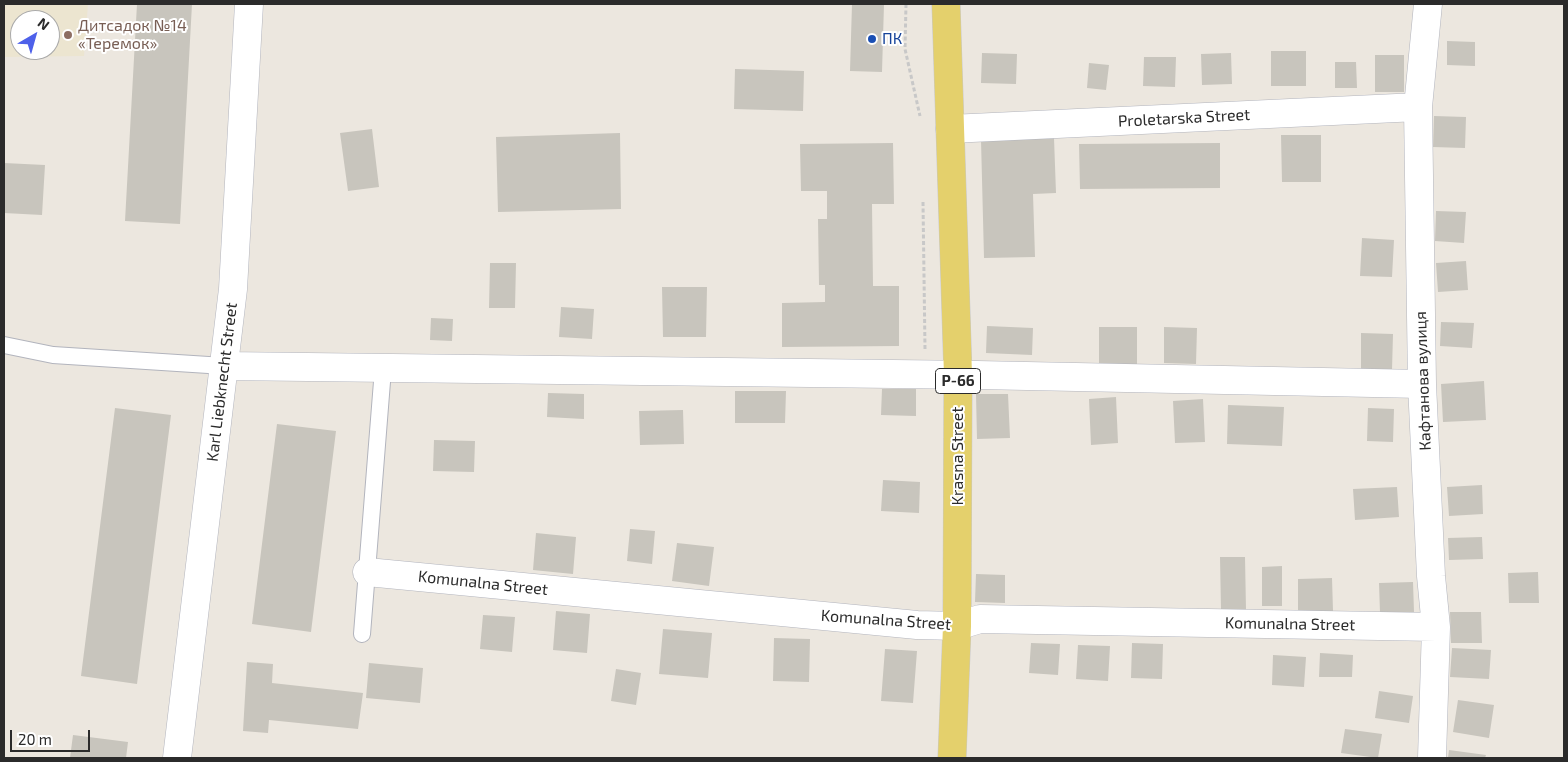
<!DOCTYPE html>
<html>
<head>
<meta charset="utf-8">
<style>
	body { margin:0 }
	#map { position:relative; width:1568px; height:762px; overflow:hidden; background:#ece7df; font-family:"Exo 2",sans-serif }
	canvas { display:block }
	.frame { position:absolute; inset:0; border:5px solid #2b2b2b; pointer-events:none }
	.north { position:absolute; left:10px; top:10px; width:50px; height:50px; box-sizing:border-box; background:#fff; border:1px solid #aaa; border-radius:50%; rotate:38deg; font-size:14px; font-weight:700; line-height:20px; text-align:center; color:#2b2b2b }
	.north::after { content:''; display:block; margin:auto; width:18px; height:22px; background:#4e61ea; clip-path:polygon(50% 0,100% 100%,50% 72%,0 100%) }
	.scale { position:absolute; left:10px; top:730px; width:80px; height:22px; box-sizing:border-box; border:2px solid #2b2b2b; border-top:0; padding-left:6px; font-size:15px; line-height:18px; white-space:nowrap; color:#2b2b2b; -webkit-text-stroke:4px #fff; paint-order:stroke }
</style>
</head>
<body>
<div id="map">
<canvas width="1568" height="762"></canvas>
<div class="frame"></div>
<div class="north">N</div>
<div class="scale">20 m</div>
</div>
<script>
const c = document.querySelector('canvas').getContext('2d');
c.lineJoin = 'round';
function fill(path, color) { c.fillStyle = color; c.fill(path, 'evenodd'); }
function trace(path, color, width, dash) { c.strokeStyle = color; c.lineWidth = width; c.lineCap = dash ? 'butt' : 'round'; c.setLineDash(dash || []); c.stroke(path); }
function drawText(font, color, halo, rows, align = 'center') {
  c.font = font + ' "Exo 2",sans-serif'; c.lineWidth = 4; c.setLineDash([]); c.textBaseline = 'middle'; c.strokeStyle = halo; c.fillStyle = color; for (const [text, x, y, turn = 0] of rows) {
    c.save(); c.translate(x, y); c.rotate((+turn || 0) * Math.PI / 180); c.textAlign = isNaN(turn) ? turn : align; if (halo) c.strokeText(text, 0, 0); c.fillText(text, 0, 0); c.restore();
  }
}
const education = new Path2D(`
	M4,4H88L84,56L4,57ZM20,20H50V50H20Z`);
const building = new Path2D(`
	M137,4H192L180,224L125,221Z
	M852,4H884L882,72L850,71Z
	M1447,41L1475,42V66L1447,65Z
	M1271,51H1306V86H1271Z
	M982,53L1017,54L1016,84L981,83Z
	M1231,53L1232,84L1202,85L1201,54Z
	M1375,55H1404V92H1375Z
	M1144,57H1176L1175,87L1143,86Z
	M1335,62H1356L1357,88H1335Z
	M1089,63L1109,65L1106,90L1087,88Z
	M735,69L804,71L803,111L734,109Z
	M1434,116L1466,117L1465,148L1433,147Z
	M372,129L379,187L348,191L340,133Z
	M620,133L621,209L498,212L496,137Z
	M1281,135H1321V182H1282Z
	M1054,138L1056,193L1033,194L1035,257L984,258L981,140Z
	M893,143L894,204H872L873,286H899V346L782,347V303L825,302V285H819L818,219H827V191H801L800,144Z
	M1220,143V188L1080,189L1079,144Z
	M4,163L45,165L42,215L4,213Z
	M1436,211L1466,212L1464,243L1435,241Z
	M1362,238L1394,240L1392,277L1360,276Z
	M1466,261L1468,290L1438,292L1436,263Z
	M490,263H516L515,308H489Z
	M662,287H707L706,337H663Z
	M561,307L594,309L592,339L559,337Z
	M431,318L453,319L452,341L430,340Z
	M1441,322L1474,323L1472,348L1440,346Z
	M987,326L1033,328L1032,355L986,353Z
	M1099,327H1137V364H1099Z
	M1164,327L1197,328L1196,364L1164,363Z
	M1361,333L1393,334L1392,370H1361Z
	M1484,381L1486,420L1443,422L1441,384Z
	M882,389H916V416L881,415Z
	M735,391H786L785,423H735Z
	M548,393L584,394V419L547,417Z
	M976,394H1008L1010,438L977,439Z
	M1116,397L1118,443L1091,445L1089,399Z
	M1203,399L1205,442L1175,443L1173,401Z
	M1228,405L1284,407L1282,446L1227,444Z
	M115,408L171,415L137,684L81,676Z
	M1368,408L1394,409L1393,442L1367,441Z
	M683,410L684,444L640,445L639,411Z
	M277,424L336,431L311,632L252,624Z
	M434,440L475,441L474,472L433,471Z
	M883,480L920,482L919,513L881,511Z
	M1482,485L1483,514L1449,516L1447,487Z
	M1397,487L1399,517L1355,520L1353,489Z
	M630,529L655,531L652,564L627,561Z
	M536,533L576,537L573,574L533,570Z
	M1482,537L1483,559L1449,560L1448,538Z
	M677,543L714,547L709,586L672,581Z
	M1220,557H1245L1246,610H1221Z
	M1282,566V606H1262V567Z
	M1538,572L1539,603H1509L1508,573Z
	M976,574L1005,575V603L975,602Z
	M1332,578L1333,611L1298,612V579Z
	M1413,582L1414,612L1380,613L1379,583Z
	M556,611L590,614L587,653L553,650Z
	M1450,612H1481L1482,643H1451Z
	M483,615L515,617L512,652L480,649Z
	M663,629L712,633L708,678L659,674Z
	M774,638L810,639L809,682L773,681Z
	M1031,643L1060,644L1058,675L1029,673Z
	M1132,643L1163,644L1162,679L1131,678Z
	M1078,645L1110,646L1108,681L1076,679Z
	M1452,648L1491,650L1489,679L1450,677Z
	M885,649L917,651L913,703L881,701Z
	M1320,653L1353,655L1352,677H1319Z
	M1273,655L1306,657L1304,687L1272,685Z
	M247,662L273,664L272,683L363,693L358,729L269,720L268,733L243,731Z
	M369,663L423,668L420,703L366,698Z
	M616,669L641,673L636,705L611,701Z
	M1379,691L1413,696L1409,723L1375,718Z
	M1458,700L1494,705L1489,738L1453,732Z
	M1345,729L1382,734L1378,758L1341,753Z
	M73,735L128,742L126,758H70Z
	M1449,750L1486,755L1485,758H1448Z`);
const path = new Path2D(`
	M906,4L905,49L920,116
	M923,202L925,349`);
const lane = new Path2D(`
	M4,345L53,355L224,366
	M362,634L383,369`);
const street = new Path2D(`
	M1428,4L1418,107L1422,384L1431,576L1436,627L1432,758
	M950,129L1418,107
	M224,366L977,375L1422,384
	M367,572L917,625L957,626L980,619L1436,627
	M177,758L233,289L249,4`);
const primary = new Path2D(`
	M946,4L958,375L957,626L952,758`);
const markers = [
	[68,35,5,"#8d6e63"],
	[872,39,5,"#1a4fb4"]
];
const shields = [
	[958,381,45]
];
const shieldNames = [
	["Р-66",958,381]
];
const educationNames = [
	["Дитсадок №14",78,26],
	["«Теремок»",78,44]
];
const transitNames = [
	["ПК",882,39]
];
const streetNames = [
	["Proletarska Street",1184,118,-3],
	["Кафтанова вулиця",1423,381,-92],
	["Karl Liebknecht Street",222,382,-83],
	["Krasna Street",958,456,-90],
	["Komunalna Street",483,583,6],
	["Komunalna Street",886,620,4],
	["Komunalna Street",1290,624,1]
];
fill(education, '#ece5d0');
fill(building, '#c8c5bd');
trace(lane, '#b2b4bd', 18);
trace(street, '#b2b4bd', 29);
trace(primary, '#c8c8c8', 29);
trace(path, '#c8c8c8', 3, [4, 2.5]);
trace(lane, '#fff', 16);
trace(street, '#fff', 28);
trace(primary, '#e4d06c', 28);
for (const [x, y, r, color] of markers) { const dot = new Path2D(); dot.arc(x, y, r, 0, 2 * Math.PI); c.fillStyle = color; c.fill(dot); trace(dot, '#fff', 2); }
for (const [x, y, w] of shields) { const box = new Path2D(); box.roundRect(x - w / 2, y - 12.5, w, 25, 4); c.fillStyle = '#fff'; c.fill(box); trace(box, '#2b2b2b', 1); }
drawText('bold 15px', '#2b2b2b', null, shieldNames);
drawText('16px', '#785e54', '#fff', educationNames, 'left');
drawText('16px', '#164399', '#fff', transitNames, 'left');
drawText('16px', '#2b2b2b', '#fff', streetNames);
</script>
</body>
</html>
